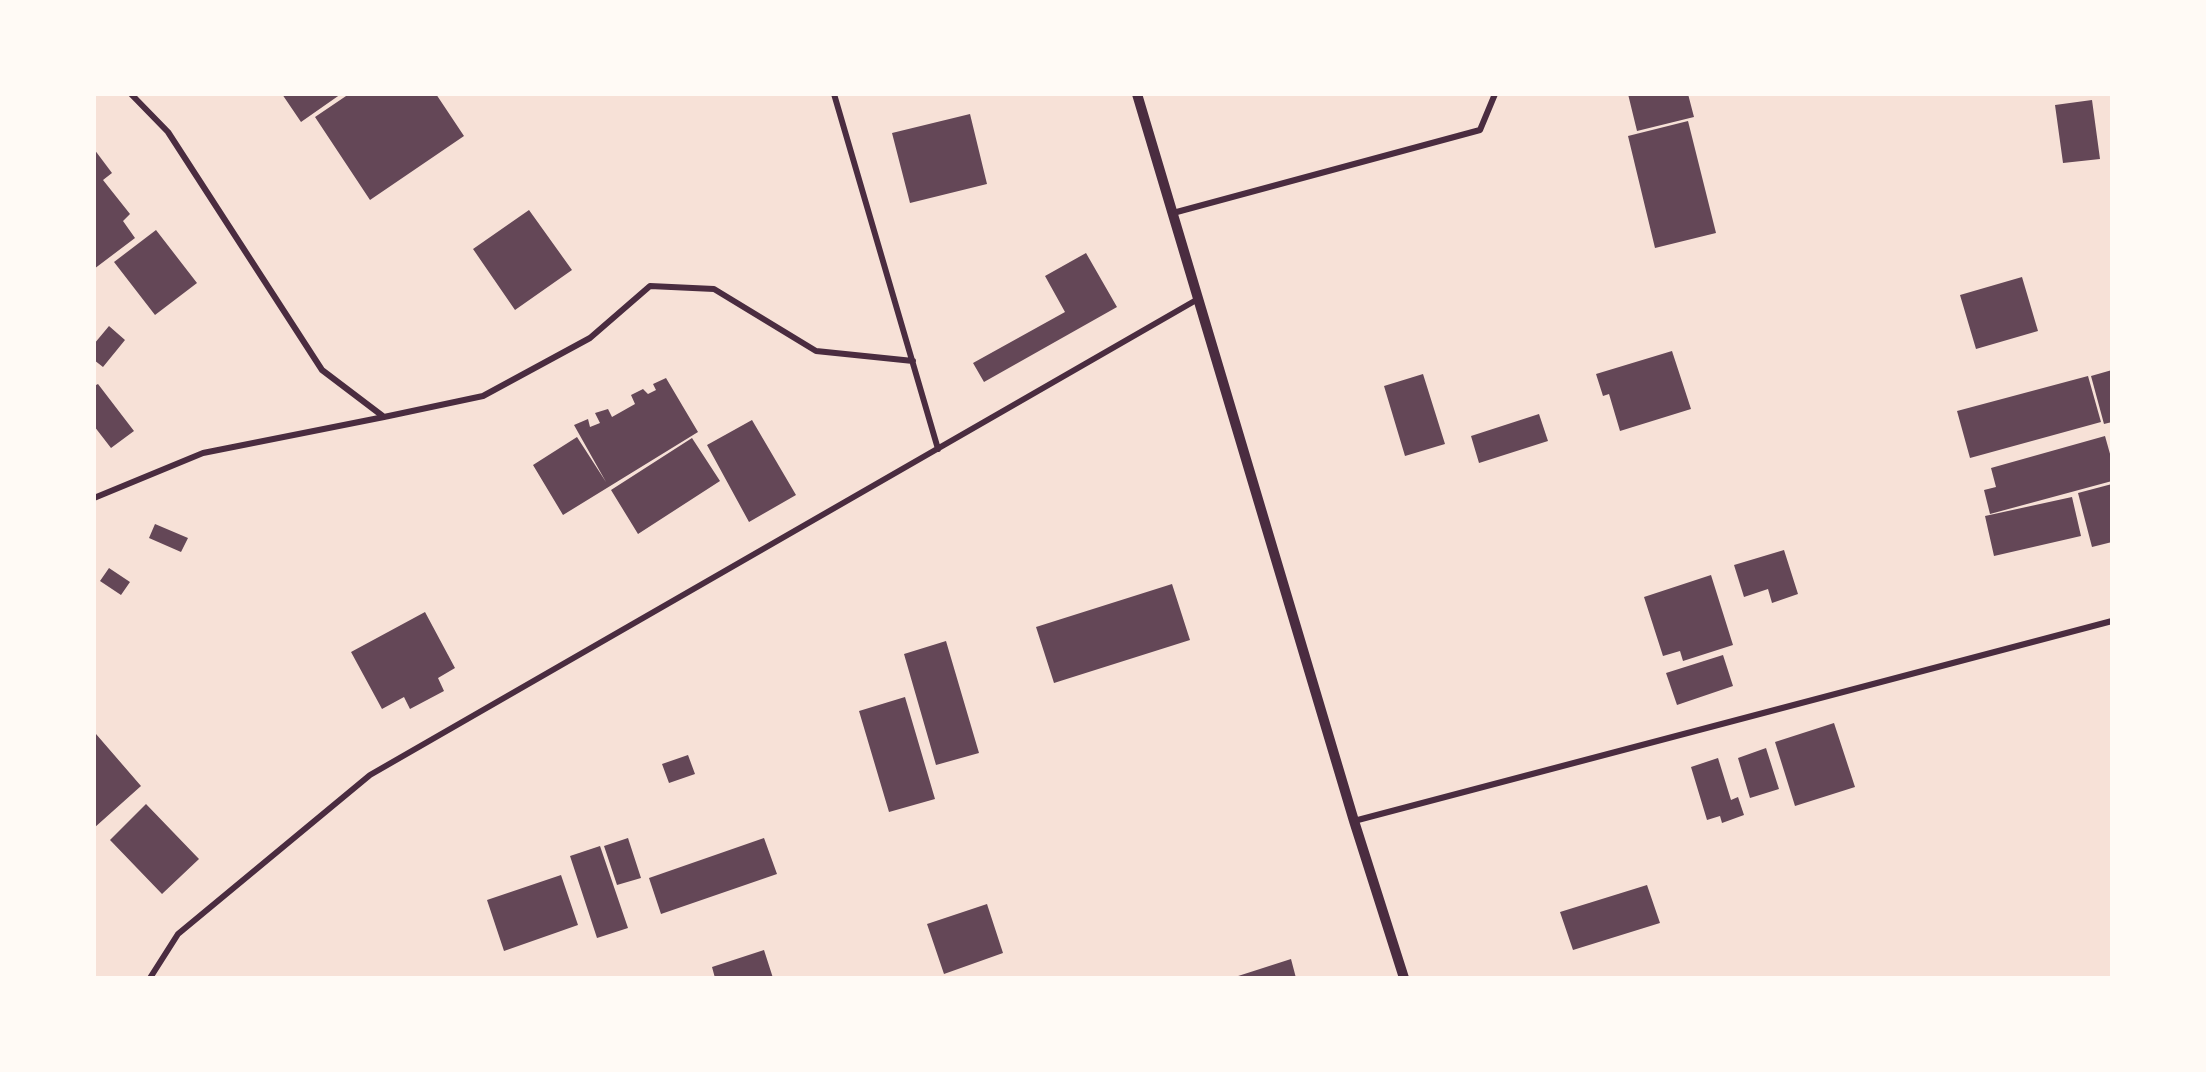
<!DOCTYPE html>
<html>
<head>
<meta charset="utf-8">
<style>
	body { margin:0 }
	#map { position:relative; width:2206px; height:1072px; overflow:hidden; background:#f7e1d7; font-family:"Work Sans",sans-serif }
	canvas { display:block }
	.frame { position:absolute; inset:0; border:96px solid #fffaf5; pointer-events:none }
</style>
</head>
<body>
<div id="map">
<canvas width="2206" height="1072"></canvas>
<div class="frame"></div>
</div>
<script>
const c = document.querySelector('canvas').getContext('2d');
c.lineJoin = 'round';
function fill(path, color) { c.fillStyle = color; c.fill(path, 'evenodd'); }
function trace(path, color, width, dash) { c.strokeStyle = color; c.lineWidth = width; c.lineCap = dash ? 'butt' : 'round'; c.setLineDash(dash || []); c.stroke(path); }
const building = new Path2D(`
	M282,94H341L301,122Z
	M349,94H436L464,136L370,200L315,117Z
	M1628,94H1688L1694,117L1637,131Z
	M2092,100L2100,159L2063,163L2055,105Z
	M970,114L987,184L910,203L892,133Z
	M1688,121L1716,233L1655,248L1628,136Z
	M94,149L112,173L103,180L130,214L123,221L135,238L94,269Z
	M529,210L572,270L515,310L473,249Z
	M156,230L197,283L155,315L114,262Z
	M1086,253L1117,307L984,382L973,363L1065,312L1045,276Z
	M2022,277L2038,331L1976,349L1960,295Z
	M109,326L125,340L103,367L94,360V344Z
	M1672,351L1691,409L1620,431L1609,394L1603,396L1596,374Z
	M2112,370V422L2104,424L2091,376Z
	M1423,374L1445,444L1405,456L1384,386Z
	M2088,376L2101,422L1970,458L1957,411Z
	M666,378L698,432L563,515L533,465L577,437L606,482L574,425L588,419L590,427L600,423L595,413L608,409L612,417L635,404L631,395L643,389L648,394L656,390L653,384Z
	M98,384L134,431L111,448L94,426V386Z
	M1539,414L1548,441L1479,463L1471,436Z
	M752,420L796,495L749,522L707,445Z
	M2105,436L2112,461V481L1990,514L1984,490L1996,487L1991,468Z
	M692,438L720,481L638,534L611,490Z
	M2112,484V542L2092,547L2078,493Z
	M2072,497L2081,536L1994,556L1985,516Z
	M155,524L188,538L181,552L149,538Z
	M1784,550L1798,594L1772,603L1768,589L1744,597L1734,565Z
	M109,568L130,582L121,595L100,581Z
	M1711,575L1733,645L1683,661L1680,651L1663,656L1644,597Z
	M1172,584L1190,640L1054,683L1036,627Z
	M425,612L455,668L438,678L444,691L410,709L404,697L382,709L351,652Z
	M946,641L979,753L936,765L904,654Z
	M1723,655L1733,686L1677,705L1666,673Z
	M905,697L935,799L889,812L859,711Z
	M1834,723L1855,787L1795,806L1775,742Z
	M96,734L141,786L94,828V735Z
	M1766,748L1779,789L1750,798L1738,758Z
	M688,755L695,774L669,783L662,764Z
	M1718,758L1731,800L1738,797L1744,815L1722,823L1720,816L1707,820L1691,767Z
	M146,804L199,859L162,894L110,840Z
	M628,838L641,878L617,885L604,846Z
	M764,838L777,874L661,914L649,878Z
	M600,846L628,928L597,938L570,856Z
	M561,875L578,925L504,951L487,900Z
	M1647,885L1660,923L1573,950L1560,912Z
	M987,904L1003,953L944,974L927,924Z
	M764,950L773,978H715L712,967Z
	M1291,959L1296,978H1235V977Z`);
const minor = new Path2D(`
	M131,94L168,132L322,370L384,417L483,396L590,338L650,286L714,289L816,351L913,361
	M834,94L938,449
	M1173,213L1480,130L1495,94
	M94,498L203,453L384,417
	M1354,821L2112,621
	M150,978L178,934L370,775L1198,299`);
const tertiary = new Path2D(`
	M1137,94L1354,821L1404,978`);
fill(building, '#644757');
trace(minor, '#4a2c40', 6);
trace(tertiary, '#4a2c40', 10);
</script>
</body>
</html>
